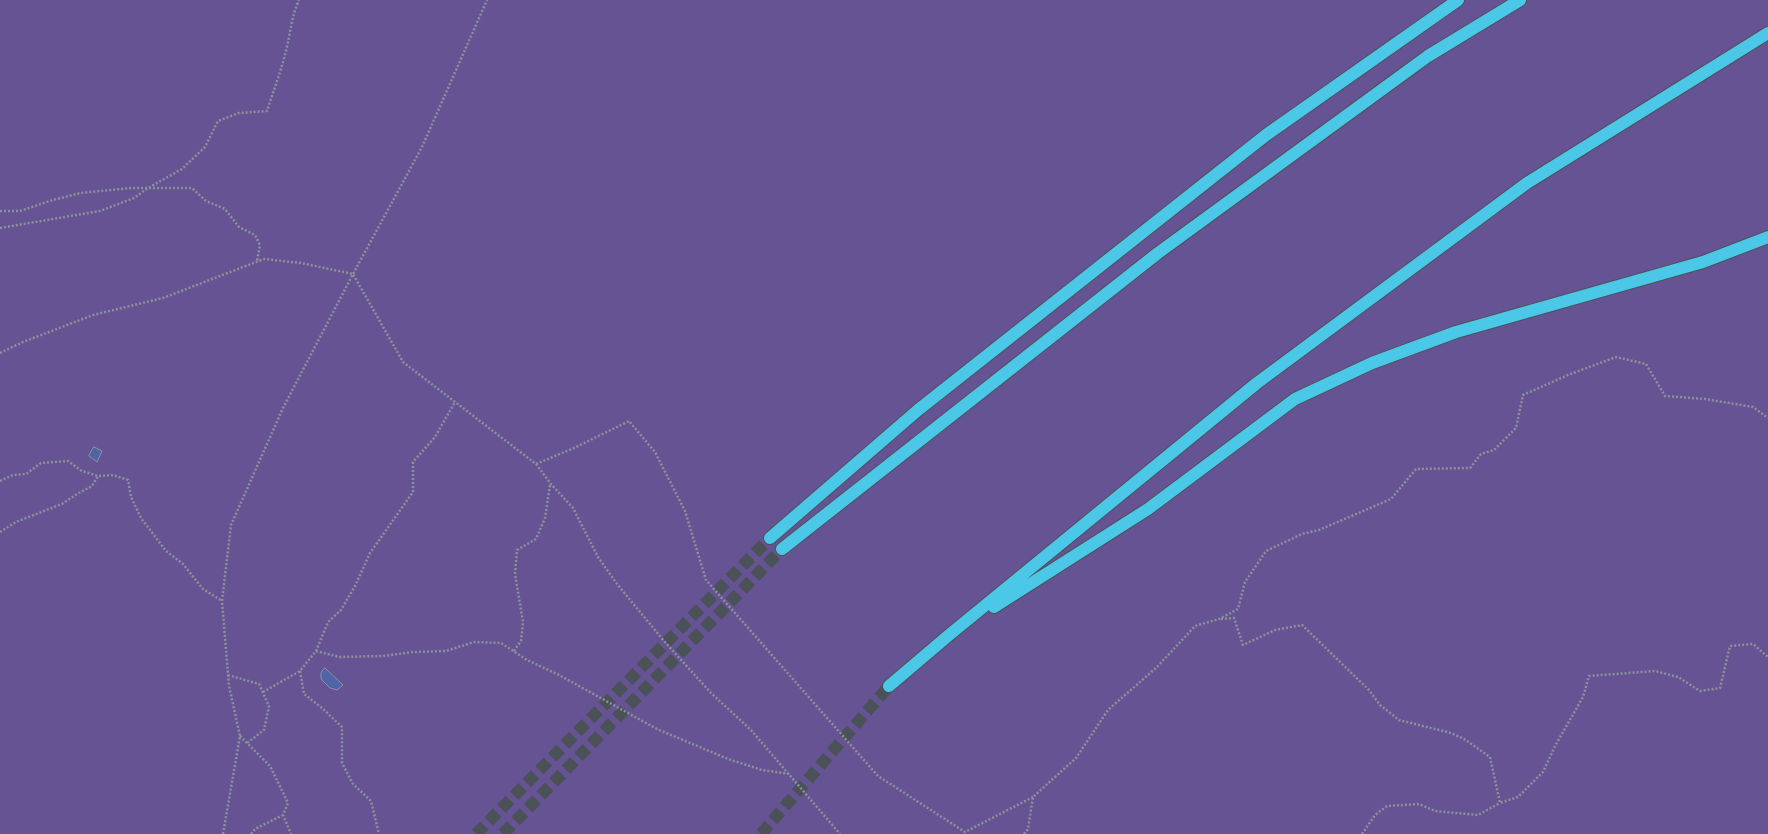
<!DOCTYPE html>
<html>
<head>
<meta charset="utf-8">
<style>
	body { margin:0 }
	canvas { display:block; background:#2f373d }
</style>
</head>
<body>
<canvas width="1768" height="834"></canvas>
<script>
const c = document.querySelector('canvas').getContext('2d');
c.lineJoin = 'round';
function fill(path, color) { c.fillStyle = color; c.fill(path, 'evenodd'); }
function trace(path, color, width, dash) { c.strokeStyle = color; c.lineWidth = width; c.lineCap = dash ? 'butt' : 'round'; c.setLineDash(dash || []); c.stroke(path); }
const green = new Path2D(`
	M0,0H1768V834H0Z`);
const building = new Path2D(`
	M94,447L102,451L97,462L89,456Z
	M325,668L343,685L337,690L330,688L321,679V673Z`);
const highwayTunnel = new Path2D(`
	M476,834L770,538
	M503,834L782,549
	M761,834L889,686`);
const path = new Path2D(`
	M0,211H20L53,200L80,193L131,188H192L206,201L225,209L239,227L255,235L260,245L257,261
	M0,228L100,211L134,198L148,188L182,169L205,147L218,121L239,113L267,111C273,92 280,74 285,55C290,37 291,17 299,0
	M0,353L23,342L93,315L163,298L264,259L301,263L353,274L403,362L536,464L574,448L629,421L655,452L685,511L706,580L878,776L965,832L1033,797
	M536,464L551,484L573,508L598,557L617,584L664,641L711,693L751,730L840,834
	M0,481L13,475L26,474L41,463L68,461L82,471L98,476L113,475L128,480L131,497L141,518L166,551L183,564L203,589L222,601
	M0,532L16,522L62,504L77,494L92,486L98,476
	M1221,619L1234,618L1243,645L1275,630L1302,625L1369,690L1380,705L1399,720L1451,733L1464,739L1490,757L1500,803L1518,797L1543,772L1555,746L1583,697L1589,676L1655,671L1678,677L1700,691L1720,688L1730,646L1753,644L1768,657
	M316,651L339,657L383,656L413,652L446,651L474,642L501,643L527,660L559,675L657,729L728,759L762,770L790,774
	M514,651L521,641L523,622L515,574L517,550L536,539L545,518L550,485
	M300,671L304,694L322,708L342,727V763L353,784L371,801L379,834
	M228,675L259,684L269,706L264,730L247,743
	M263,692L300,671L316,651L328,622L341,610L355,586L370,553L413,492V462L435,437L455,402
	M240,736L270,766L288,803L283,815L291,834
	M223,834L240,736L229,686L222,601L231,525L283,408L353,274L422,147L487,0
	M251,834L255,829L283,815
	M1024,834L1028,829L1033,797L1076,758L1108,710L1157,667L1195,626L1219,619L1238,609L1245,582L1266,551L1302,534L1319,530L1391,499L1416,469L1470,468L1481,454L1494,450L1516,428L1523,395L1568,375L1616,357L1646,364L1665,396L1705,399L1753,407L1768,418
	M1362,834L1375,815L1387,806L1419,804L1435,811L1478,815L1500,803`);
const highway = new Path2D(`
	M770,538L918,410L1266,135L1458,0
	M782,549L1158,253L1428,56L1520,0
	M994,607L1148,509L1295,399L1372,363L1456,332L1703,262L1768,237
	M889,686L949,635L1257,383L1527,183L1768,33`);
fill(green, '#655394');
fill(building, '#4f63a7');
trace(building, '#8e929b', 1);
trace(highwayTunnel, '#4a5258', 12, [12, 6]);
trace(highway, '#4d5359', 14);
trace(path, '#8c9297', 2.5, [2, 2]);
trace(highway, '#4bc7e8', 12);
</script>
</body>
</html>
